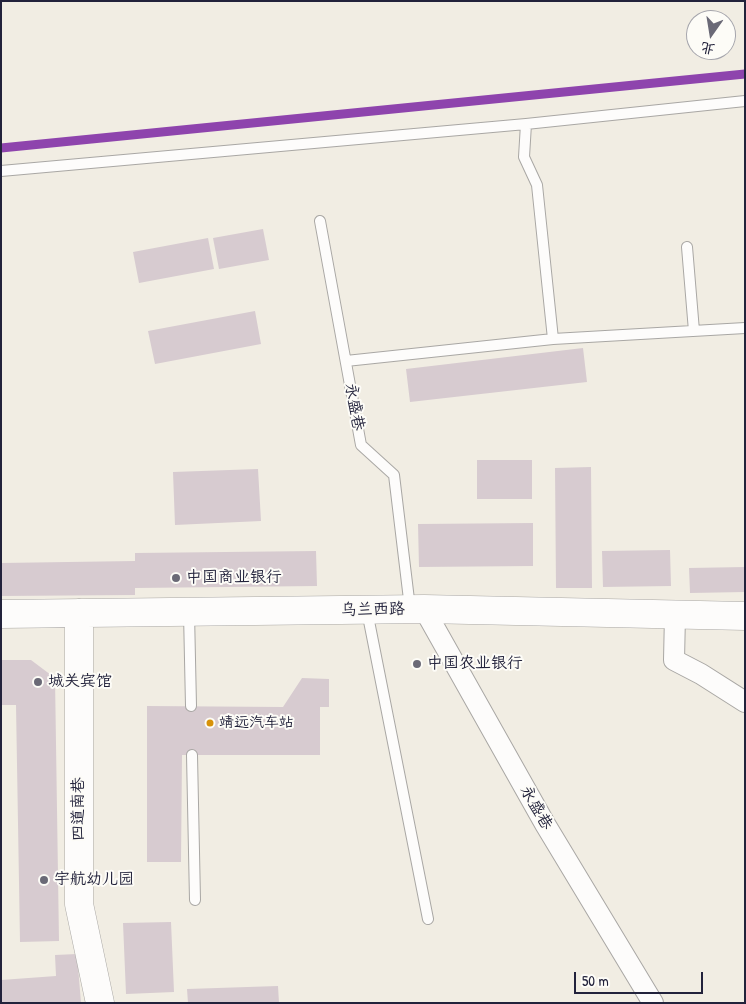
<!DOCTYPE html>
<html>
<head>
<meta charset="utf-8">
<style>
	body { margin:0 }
	#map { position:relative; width:746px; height:1004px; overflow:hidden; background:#f1ede3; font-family:"Patrick Hand","LXGW WenKai TC",sans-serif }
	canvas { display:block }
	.frame { position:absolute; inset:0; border:2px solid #22223b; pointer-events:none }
	.north { position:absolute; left:686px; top:10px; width:50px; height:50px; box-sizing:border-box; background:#fdfcf7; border:1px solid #a5a5ac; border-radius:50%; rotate:193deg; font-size:14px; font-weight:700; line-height:20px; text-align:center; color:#22223b }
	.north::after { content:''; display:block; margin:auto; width:18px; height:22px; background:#6a6976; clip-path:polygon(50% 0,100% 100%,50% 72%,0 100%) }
	.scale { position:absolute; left:574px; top:972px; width:129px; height:22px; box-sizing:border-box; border:2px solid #22223b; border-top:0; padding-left:6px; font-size:15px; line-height:18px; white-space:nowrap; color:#22223b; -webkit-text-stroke:4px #fdfcf7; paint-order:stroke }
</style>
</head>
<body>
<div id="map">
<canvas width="746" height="1004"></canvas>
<div class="frame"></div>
<div class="north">北</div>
<div class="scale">50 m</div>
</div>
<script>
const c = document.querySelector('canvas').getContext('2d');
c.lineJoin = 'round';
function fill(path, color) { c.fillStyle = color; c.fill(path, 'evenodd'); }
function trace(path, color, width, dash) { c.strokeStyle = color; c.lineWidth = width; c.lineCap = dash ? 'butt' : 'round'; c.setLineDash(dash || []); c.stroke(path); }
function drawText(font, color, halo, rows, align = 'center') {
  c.font = font + ' "Patrick Hand","LXGW WenKai TC",sans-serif'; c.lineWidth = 4; c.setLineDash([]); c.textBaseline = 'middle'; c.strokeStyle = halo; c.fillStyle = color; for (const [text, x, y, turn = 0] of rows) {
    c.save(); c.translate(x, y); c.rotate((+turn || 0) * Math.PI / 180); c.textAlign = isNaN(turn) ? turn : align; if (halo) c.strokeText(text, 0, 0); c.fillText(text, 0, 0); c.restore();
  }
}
const building = new Path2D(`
	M263,229L269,260L219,269L213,238Z
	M208,238L214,269L139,283L133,252Z
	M255,311L261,344L155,364L148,331Z
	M583,348L587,382L410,402L406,369Z
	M477,460H532V499H477Z
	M591,467L592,588H556L555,468Z
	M258,469L261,521L175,525L173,472Z
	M533,523V566L419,567L418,524Z
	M670,550L671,586L603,587L602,551Z
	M316,551L317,586L135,588V595L1,596V563L135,561V553Z
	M745,567V592L690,593L689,568Z
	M1,660H31L55,678L59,941L20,942L16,705H1Z
	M302,678L329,679V707H320V755H182L181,862H147V706L283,707Z
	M171,922L174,992L126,994L123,923Z
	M77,954L81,1003H1V980L56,976L55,955Z
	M278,986L279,1003H188L187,989Z`);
const lane = new Path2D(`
	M526,124L524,157L537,185L553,339
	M1,171L526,124L745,101
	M320,221L361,445L394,475L410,608
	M687,247L694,331
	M346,361L553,339L745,328
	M367,611L428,919
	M189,613L191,706
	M192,755L195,900`);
const street = new Path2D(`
	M424,609L545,824L653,1003
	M675,615L674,660L701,674L745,702`);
const secondary = new Path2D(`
	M79,613V904L100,1003
	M1,614L424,609L745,616`);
const rail1 = new Path2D(`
	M1,148L745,74`);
const markers = [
	[176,578,5,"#6a6976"],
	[417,664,5,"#6a6976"],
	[38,682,5,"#6a6976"],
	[210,723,4.5,"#d79209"],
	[44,880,5,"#6a6976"]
];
const busNames = [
	["靖远汽车站",219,723]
];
const streetNames = [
	["永盛巷",354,407,80],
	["乌兰西路",373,610,-1],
	["永盛巷",536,808,60],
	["四道南巷",79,809,-90]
];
const poiNames = [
	["中国商业银行",186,578],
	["中国农业银行",427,664],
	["城关宾馆",48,682],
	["宇航幼儿园",54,880]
];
fill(building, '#d7cbd0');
trace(lane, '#a9a7a4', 12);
trace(street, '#a9a7a4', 22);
trace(secondary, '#a9a7a4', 29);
trace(lane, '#fdfcfb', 10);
trace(street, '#fdfcfb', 20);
trace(secondary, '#fdfcfb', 28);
trace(rail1, '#8e44ad', 9);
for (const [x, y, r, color] of markers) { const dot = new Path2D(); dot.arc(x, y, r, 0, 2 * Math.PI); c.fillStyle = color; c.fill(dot); trace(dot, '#fdfcf7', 2); }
drawText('15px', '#22223b', '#fdfcf7', busNames, 'left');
drawText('16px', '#22223b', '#fdfcf7', streetNames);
drawText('16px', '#22223b', '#fdfcf7', poiNames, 'left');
</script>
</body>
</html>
